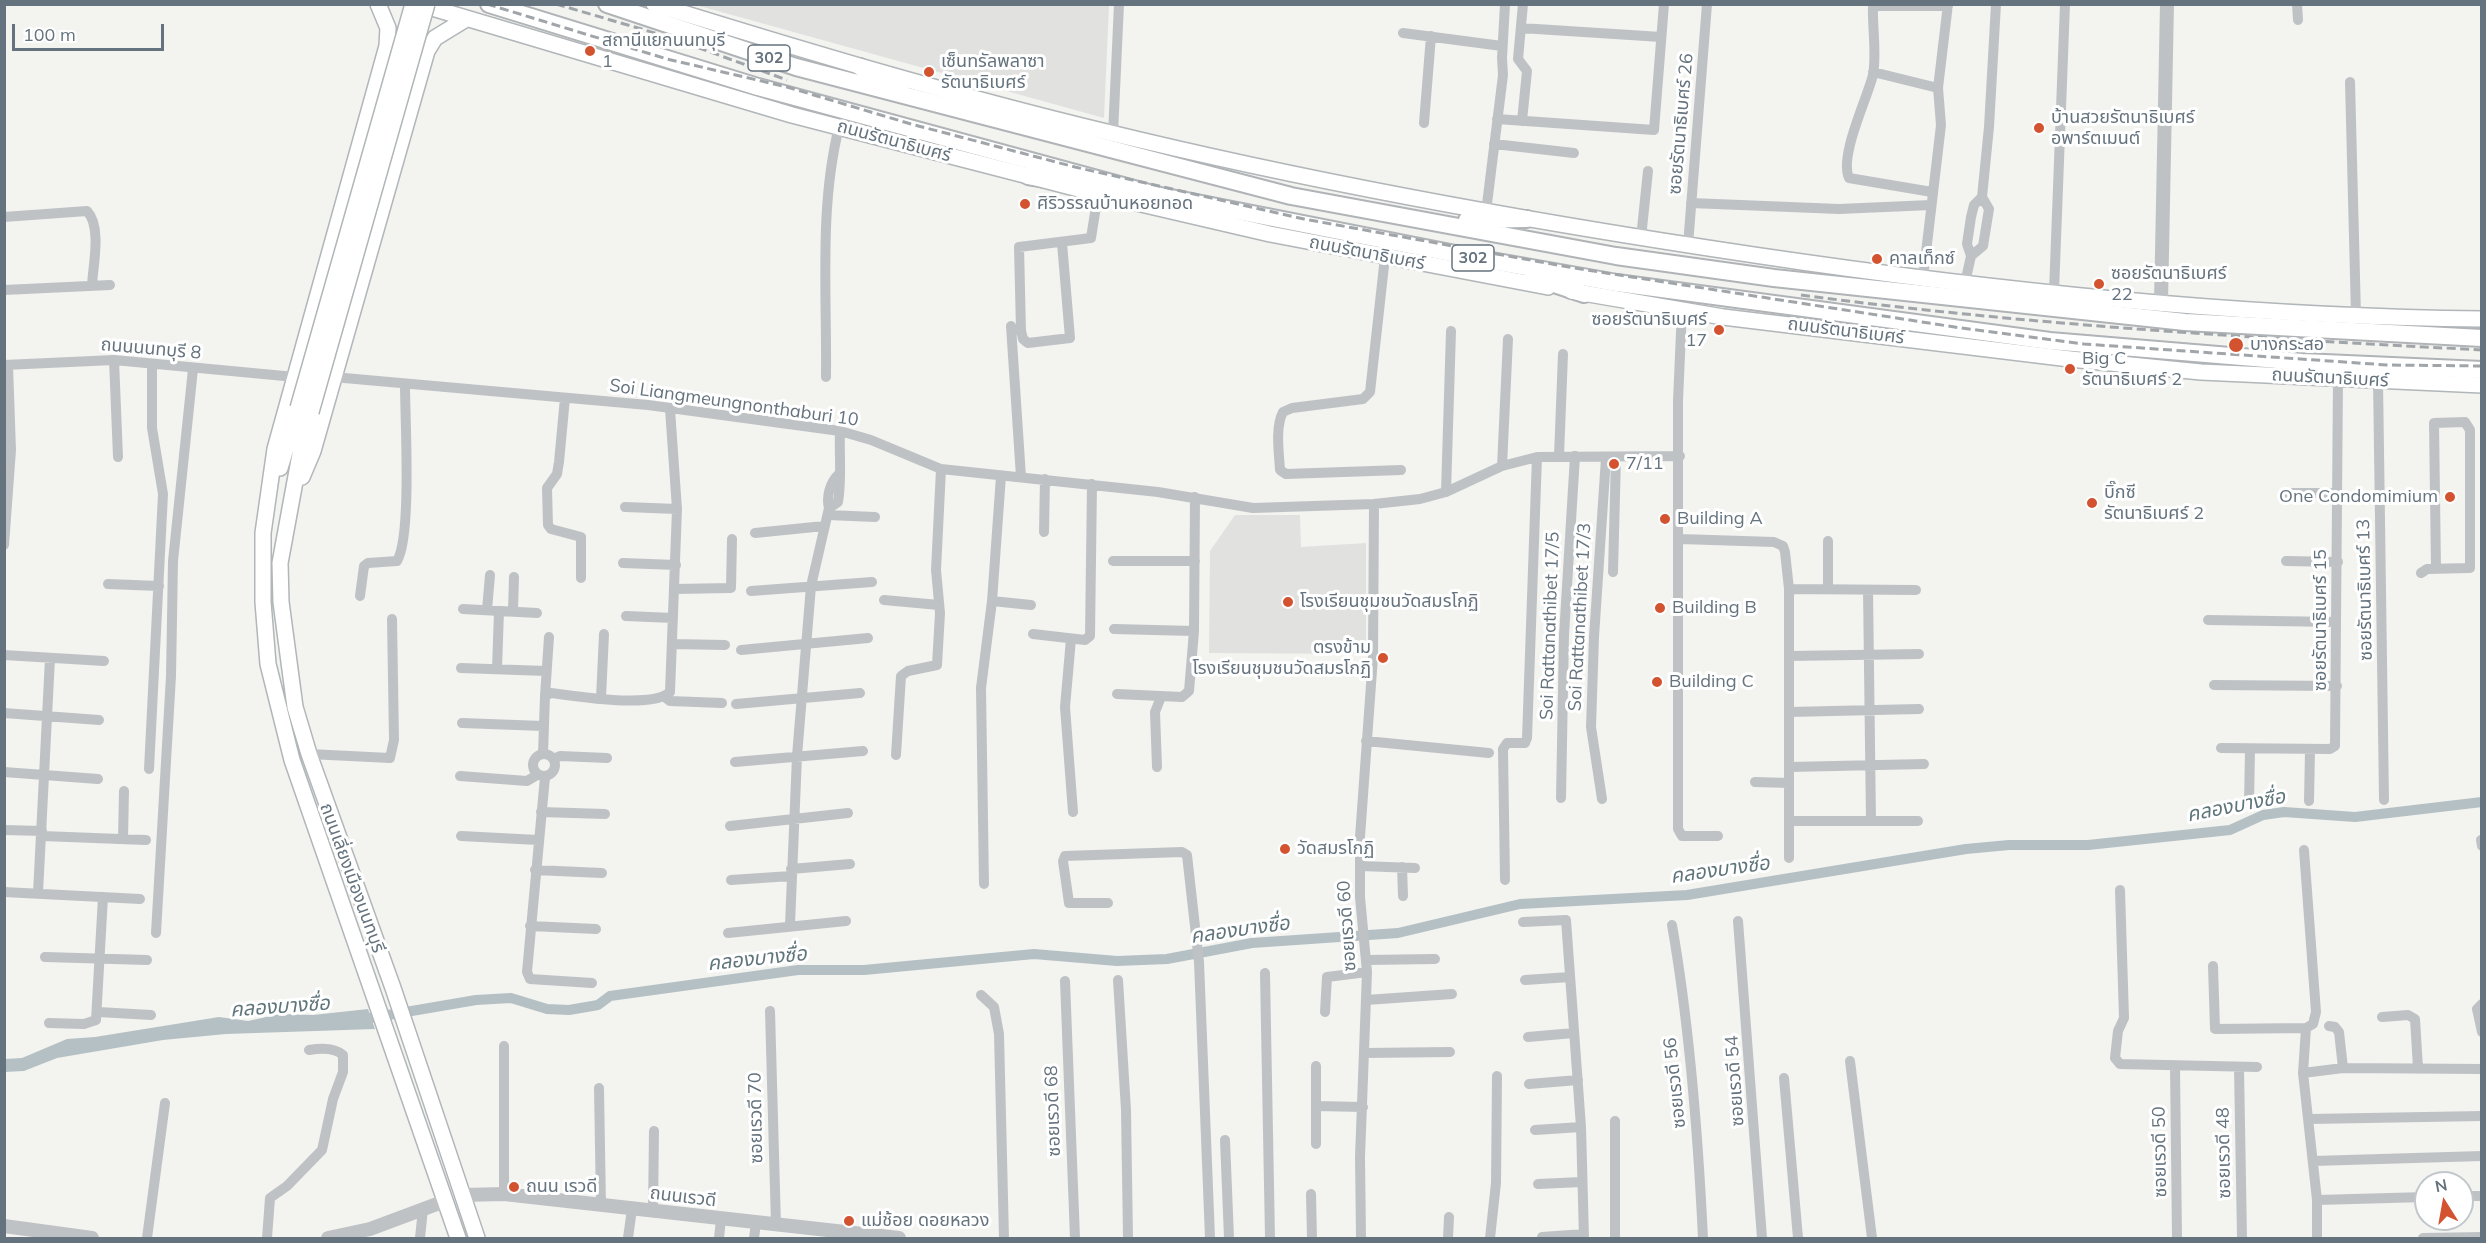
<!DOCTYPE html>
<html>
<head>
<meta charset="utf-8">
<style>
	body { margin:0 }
	#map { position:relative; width:2486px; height:1243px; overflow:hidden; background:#f3f3f0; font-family:Mulish,sans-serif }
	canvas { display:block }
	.frame { position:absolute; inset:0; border:6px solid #65737e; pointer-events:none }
	.north { position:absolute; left:2414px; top:1171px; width:60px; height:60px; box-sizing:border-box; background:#fff; border:2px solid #c1c7cb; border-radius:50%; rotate:349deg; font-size:16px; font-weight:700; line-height:24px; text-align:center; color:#65737e }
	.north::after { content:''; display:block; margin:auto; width:21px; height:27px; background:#d35330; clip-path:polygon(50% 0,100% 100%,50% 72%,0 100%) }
	.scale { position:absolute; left:12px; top:24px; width:152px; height:27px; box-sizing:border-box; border:3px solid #65737e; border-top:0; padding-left:8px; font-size:18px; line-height:21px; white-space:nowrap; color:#65737e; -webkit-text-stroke:4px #fff; paint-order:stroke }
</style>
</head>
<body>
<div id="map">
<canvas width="2486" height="1243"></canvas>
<div class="frame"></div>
<div class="north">N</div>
<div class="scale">100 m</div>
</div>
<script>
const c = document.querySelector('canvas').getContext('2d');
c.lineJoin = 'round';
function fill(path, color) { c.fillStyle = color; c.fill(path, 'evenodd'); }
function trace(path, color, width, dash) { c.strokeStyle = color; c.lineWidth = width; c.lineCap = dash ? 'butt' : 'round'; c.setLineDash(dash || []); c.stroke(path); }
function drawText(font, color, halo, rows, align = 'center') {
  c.font = font + ' Mulish,"Noto Sans Thai",sans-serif'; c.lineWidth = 6; c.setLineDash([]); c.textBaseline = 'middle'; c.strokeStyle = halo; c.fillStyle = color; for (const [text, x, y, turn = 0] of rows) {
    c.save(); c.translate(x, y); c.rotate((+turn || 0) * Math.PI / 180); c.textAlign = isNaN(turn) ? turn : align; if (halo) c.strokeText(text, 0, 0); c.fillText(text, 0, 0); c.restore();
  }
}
const built = new Path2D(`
	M696,5H1109L1104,118Z
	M1235,515H1300L1301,547L1366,543V654L1209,653L1210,551Z`);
const water = new Path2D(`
	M368,1009L375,1029L226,1034L163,1040L57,1058L24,1071L5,1072V1059L22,1058L67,1039L95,1037L219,1017L248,1021L280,1014L313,1015Z`);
const canal = new Path2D(`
	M359,1020L476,1000L511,998L547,1009L569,1010L598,1005L610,996L798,970H864L1034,954L1117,961L1167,959L1252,943L1398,933L1520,904L1687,895L1966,849L2009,845H2088L2230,830L2263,815L2284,812L2355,817L2482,802`);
const minor = new Path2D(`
	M1873,4C1872,27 1877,53 1873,75C1867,99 1839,156 1849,178L1932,192
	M2297,4L2298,20
	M1873,6H1948
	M1521,28L1661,37
	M1403,33L1502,46
	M1873,72L1938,88
	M2350,82L2356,315
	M1497,119L1654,130L1664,4
	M1522,121L1527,71L1518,59L1523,4
	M1424,123L1431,36
	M1113,134L1119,4
	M1494,144L1574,153
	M1691,203L1839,209L1931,205
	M1486,212L1503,75L1502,58L1505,4
	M4,217L87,211C102,227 93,265 92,285
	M1641,238L1648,171
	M1062,243L1070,338L1028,343L1023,339L1021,331L1019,247L1091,238L1098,194
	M1688,245L1707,4
	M1971,256L1983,246L1989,209L1982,197L1989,127L1996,4
	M1385,257L1370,392L1363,399L1292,408L1283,412C1275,427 1279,453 1280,470L1286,474L1401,470
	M1923,278L1941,125L1938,88L1948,4
	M1965,283L1971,256L1967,244L1971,217L1974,205L1982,197
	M4,290L110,285
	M2054,292L2065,4
	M1682,309L1678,401V829L1682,836H1718
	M1011,326L1021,477
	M114,360L118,457
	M4,365L114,360L295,377
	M333,377L648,405L840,431L871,440L941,469L1158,492L1253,508L1374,504L1420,499L1446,492L1502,466L1537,457L1680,456
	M826,377C827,294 819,207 839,127
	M2378,380L2384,800
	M565,398L559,462L557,474L547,488L548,525L551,529L581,537V578
	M1559,456L1563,354
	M1502,466L1508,339
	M1446,492L1451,331
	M2286,493H2338
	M625,507L677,509
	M829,508L838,502C842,479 839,455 840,431
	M828,515L875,517
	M1044,532L1045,479
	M755,533L824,526
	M1680,539L1774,542L1783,546L1785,552L1789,589V858
	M4,545L11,450L8,365
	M1113,561H1195
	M2286,561L2338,562
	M623,563L676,565
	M1613,572L1616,457
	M2421,573L2427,569L2470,568V430L2465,422L2434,423L2436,568
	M108,584L159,586
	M675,589L731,588L732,539
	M1789,589L1916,590
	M1828,589V541
	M1868,590L1871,821
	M751,591L872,582
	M360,596L364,566L368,563L397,561C412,537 405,419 405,385
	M884,600L939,605
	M992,601L1031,605
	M463,609L537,613
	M487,610L490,575
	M513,611L514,577
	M626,616L673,618
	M2208,620L2336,622
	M1114,629L1194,631
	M1033,634L1085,640L1090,636L1092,484
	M1071,639L1065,707L1073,812
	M672,644L725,645
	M741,650L868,638
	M4,655L104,661
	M1789,656L1919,654
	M461,668L546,671
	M497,669L499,611
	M2214,685L2337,686
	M1117,694L1182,697L1189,691L1194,631L1195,497
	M545,696L549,637
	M665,697L670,701L722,703
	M601,698L604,634
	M736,704L860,693
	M1789,712L1919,709
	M4,713L99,720
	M462,723L543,726
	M1366,741L1489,753
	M2221,748L2330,749L2335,746L2338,379
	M533 765a11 11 0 1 1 22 0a11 11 0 1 1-22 0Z
	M309,754L390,758L394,740L392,619
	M543,754L545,696L551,693C576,696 652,709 670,692L677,509L670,409
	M896,755L901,676L908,671L937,665L940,613L936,570L941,469
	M553,759L560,756L607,758
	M735,762L863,751
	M1157,767L1155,712L1161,697
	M1790,767L1924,764
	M149,769L163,494L152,428V364
	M4,772L98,779
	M460,776L527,781L537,775
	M545,777L527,972L530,979L592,983
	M1755,782L1789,783
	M1561,798L1564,635L1575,456
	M1602,799L1591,727L1594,637L1606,458
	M2309,801L2310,750
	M2249,804L2250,749
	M541,812L605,814
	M1789,821H1918
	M730,826L848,813
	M4,830L42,831
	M42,836L146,840
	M461,836L538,840
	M123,839L124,791
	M2481,840L2482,846
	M1360,866L1415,868
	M1402,867L1403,896
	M791,869L850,864
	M535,870L602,873
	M731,880L791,876
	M1505,880L1503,749L1507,743H1525L1527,738L1537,457
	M984,884L981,688L992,601L1001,476
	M2120,890L2124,1018L2118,1031L2115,1058L2120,1064L2257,1067
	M4,892L140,899
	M38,893L50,658
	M1108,903H1069L1063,861L1065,856L1182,852L1187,855L1199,962L1210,1238
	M1738,921L1762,1238
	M1523,922L1566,920L1581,1127L1584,1238
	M790,925L797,756L811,586L829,508C826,497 830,482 839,474
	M1672,925C1690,1028 1698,1134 1703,1238
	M530,926L596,929
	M156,933L171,676L173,561L193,369
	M728,933L846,921
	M45,957L147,960
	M1366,960L1435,959
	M2213,966L2215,1029L2306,1028L2313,1024L2316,1012L2304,850
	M1265,973L1270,1238
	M1118,980L1126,1110L1128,1238
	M1525,980L1570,977
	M1065,981L1075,1238
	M981,995L994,1007L999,1034L1004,1238
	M1366,1000L1452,994
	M2482,1004L2477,1009L2482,1032
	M770,1011L776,1225
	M98,1012L151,1015
	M1325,1012L1327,977L1367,972
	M2382,1017L2408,1015L2415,1019L2418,1068
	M49,1023L84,1024L96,1020L103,897
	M2329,1026L2335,1027L2339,1032L2343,1068
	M2306,1028L2303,1073L2317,1200V1238
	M1528,1037L1574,1033
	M1365,1053L1450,1052
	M1850,1061L1872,1238
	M1316,1066V1144
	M2175,1066L2177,1238
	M2239,1068L2242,1238
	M2303,1073L2343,1068L2482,1069
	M1784,1078L1798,1238
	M1529,1084L1578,1080
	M599,1088L601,1206
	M1316,1106L1363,1107
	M2310,1119L2482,1116
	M1615,1121V1238
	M1535,1130L1581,1127
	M1225,1140L1229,1238
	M2313,1161L2482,1156
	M1538,1184L1582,1182
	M504,1194V1046
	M1311,1194L1312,1238
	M2462,1196H2482
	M2317,1200L2426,1197
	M653,1211L654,1131
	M1542,1237L1584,1234
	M147,1238L165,1103
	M267,1238L270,1198L287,1186L322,1150L333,1099L343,1072V1055C334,1047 320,1048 309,1050
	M420,1238L423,1209
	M628,1238L632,1209
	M719,1238L721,1219
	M754,1238L756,1223
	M1361,1238L1360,1157L1367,972L1360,897V837L1373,657L1374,504
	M1448,1238L1449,1217
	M1490,1238L1496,1183L1497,1076
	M2423,1238L2482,1237`);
const tertiary = new Path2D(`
	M2161,302L2167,4
	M462,1195L504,1194L899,1238
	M4,1226L92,1238
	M328,1238L370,1229L445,1201`);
const secondary = new Path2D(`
	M378,4L388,28L387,46L275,449L263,533V602L268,664L292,760L458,1238
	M419,4L792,115L1098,194L1270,234L1548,287
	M654,4C815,54 976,102 1140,140C1359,192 1580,230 1802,262C2026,294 2255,317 2482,319
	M1571,291L1723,317L2070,359L2201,372L2482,385
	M311,412L303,438L280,563L281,602L295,707L309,754L393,988L477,1238
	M280,468L298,408
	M302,477L313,451L427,51L435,38L466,19`);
const primary = new Path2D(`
	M489,4L758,87L1156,195L1486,260L1617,283L2050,341L2302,362L2482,370
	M607,4L796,67L1291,196L1616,256L1774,278L2185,322L2482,338
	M860,67L900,88
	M1028,176L1072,183
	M1467,220L1527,219
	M1533,277L1584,294`);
const rail = new Path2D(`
	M487,4L667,59L787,87L911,124L1075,167L1304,219L1574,268L1961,328L2084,344L2387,365L2482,366
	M556,4L672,38L787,80
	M1801,295C2026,325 2255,338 2482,350`);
const secondaryBridge = new Path2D(`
	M298,408L413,4
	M311,412L427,4`);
const markers = [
	[590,51,6,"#d35330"],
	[929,72,6,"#d35330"],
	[2039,128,6,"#d35330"],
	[1025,204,6,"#d35330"],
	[1877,259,6,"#d35330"],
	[2099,284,6,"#d35330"],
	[1719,330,6,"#d35330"],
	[2236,345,8,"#d35330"],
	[2070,369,6,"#d35330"],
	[1614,464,6,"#d35330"],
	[2450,497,6,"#d35330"],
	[2092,503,6,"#d35330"],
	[1665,519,6,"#d35330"],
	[1288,602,6,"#d35330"],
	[1660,608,6,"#d35330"],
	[1383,658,6,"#d35330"],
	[1657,682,6,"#d35330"],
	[1285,849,6,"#d35330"],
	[514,1187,6,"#d35330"],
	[849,1221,6,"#d35330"]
];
const shields = [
	[769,58,42],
	[1473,258,42]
];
const shieldNames = [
	["302",769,58],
	["302",1473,258]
];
const poiNames = [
	["สถานีแยกนนทบุรี",602,41],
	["1",602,62],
	["เซ็นทรัลพลาซา",941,62],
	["รัตนาธิเบศร์",941,83],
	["บ้านสวยรัตนาธิเบศร์",2051,118],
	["อพาร์ตเมนต์",2051,139],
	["ศิริวรรณบ้านหอยทอด",1037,204],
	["คาลเท็กซ์",1889,259],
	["ซอยรัตนาธิเบศร์",2111,274],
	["22",2111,295],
	["ซอยรัตนาธิเบศร์",1707,320,"right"],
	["17",1707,341,"right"],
	["บางกระสอ",2250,345],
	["Big C",2082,359],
	["รัตนาธิเบศร์ 2",2082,380],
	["7/11",1626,464],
	["บิ๊กซี",2104,493],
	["รัตนาธิเบศร์ 2",2104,514],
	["One Condomimium",2438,497,"right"],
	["Building A",1677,519],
	["โรงเรียนชุมชนวัดสมรโกฏิ",1300,602],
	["Building B",1672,608],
	["ตรงข้าม",1371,648,"right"],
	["โรงเรียนชุมชนวัดสมรโกฏิ",1371,669,"right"],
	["Building C",1669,682],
	["วัดสมรโกฏิ",1297,849],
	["ถนน เรวดี",526,1187],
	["แม่ช้อย ดอยหลวง",861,1221]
];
const streetNames = [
	["ซอยรัตนาธิเบศร์ 26",1681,124,-85],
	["ถนนรัตนาธิเบศร์",894,141,15],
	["ถนนรัตนาธิเบศร์",1367,253,11],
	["ถนนรัตนาธิเบศร์",1846,331,7],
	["ถนนนนทบุรี 8",151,349,5],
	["ถนนรัตนาธิเบศร์",2330,378,3],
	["Soi Liangmeungnonthaburi 10",734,403,8],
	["ซอยรัตนาธิเบศร์ 13",2365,590,-91],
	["Soi Rattanathibet 17/3",1580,617,-87],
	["ซอยรัตนาธิเบศร์ 15",2321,620,-90],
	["Soi Rattanathibet 17/5",1550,626,-88],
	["ถนนเลี่ยงเมืองนนทบุรี",352,878,70],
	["ซอยเรวดี 60",1347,926,-94],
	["ซอยเรวดี 54",1735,1081,-94],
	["ซอยเรวดี 56",1675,1083,-96],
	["ซอยเรวดี 68",1053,1111,-92],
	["ซอยเรวดี 70",756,1118,-91],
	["ซอยเรวดี 50",2160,1152,-91],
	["ซอยเรวดี 48",2224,1153,-91],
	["ถนนเรวดี",683,1197,7]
];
const waterNames = [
	["คลองบางซื่อ",2236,806,-11],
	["คลองบางซื่อ",1720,870,-8],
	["คลองบางซื่อ",1240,930,-8],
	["คลองบางซื่อ",757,959,-6],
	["คลองบางซื่อ",280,1007,-4]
];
fill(built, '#e1e2e0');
fill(water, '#b5c0c4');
trace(canal, '#b5c0c4', 10);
trace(secondary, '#b1b6b9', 18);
trace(primary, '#b0b4b7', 20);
trace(minor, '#bfc2c5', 10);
trace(tertiary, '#bfc2c5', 14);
trace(secondary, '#fff', 15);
trace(primary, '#fff', 16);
trace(rail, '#a0a5a9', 3, [9, 4.5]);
trace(secondaryBridge, '#b1b6b9', 18, []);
trace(secondaryBridge, '#fff', 15);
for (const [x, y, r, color] of markers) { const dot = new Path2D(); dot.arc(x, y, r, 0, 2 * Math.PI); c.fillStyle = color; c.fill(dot); trace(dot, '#fff', 2); }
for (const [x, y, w] of shields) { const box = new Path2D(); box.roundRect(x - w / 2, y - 13, w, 26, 4.5); c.fillStyle = '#fff'; c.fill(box); trace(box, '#65737e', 1.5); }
drawText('bold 16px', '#65737e', null, shieldNames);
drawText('18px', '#65737e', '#fff', poiNames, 'left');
drawText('18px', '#65737e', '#fff', streetNames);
drawText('italic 20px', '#60757b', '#fff', waterNames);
</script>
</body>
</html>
